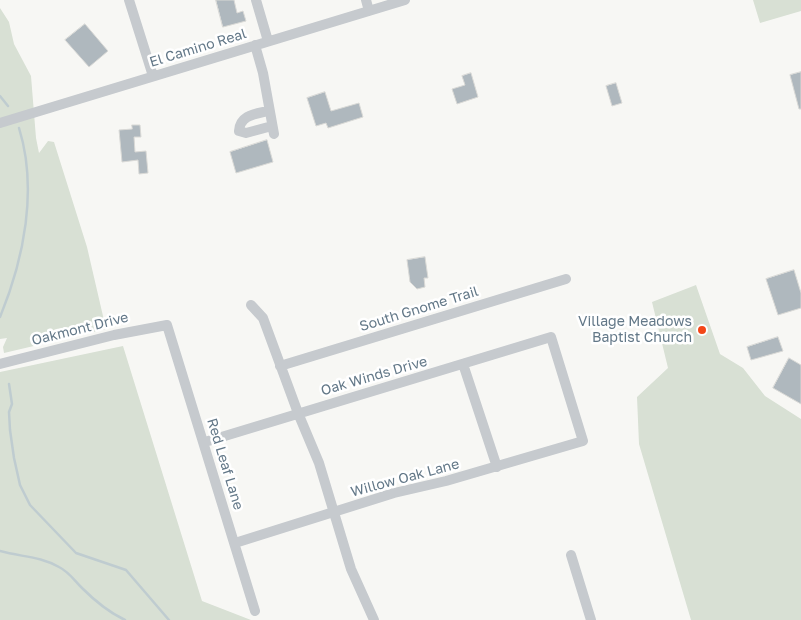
<!DOCTYPE html>
<html>
<head>
<meta charset="utf-8">
<style>
	body { margin:0 }
	canvas { display:block; background:#f7f7f4 }
</style>
</head>
<body>
<canvas width="801" height="620"></canvas>
<script>
const c = document.querySelector('canvas').getContext('2d');
c.lineJoin = 'round';
function fill(path, color) { c.fillStyle = color; c.fill(path, 'evenodd'); }
function trace(path, color, width, dash) { c.strokeStyle = color; c.lineWidth = width; c.lineCap = dash ? 'butt' : 'round'; c.setLineDash(dash || []); c.stroke(path); }
function drawText(font, color, halo, rows, align = 'center') {
  c.font = font + ' "Golos Text",sans-serif'; c.lineWidth = 5; c.setLineDash([]); c.textBaseline = 'middle'; c.strokeStyle = halo; c.fillStyle = color; for (const [text, x, y, turn = 0] of rows) {
    c.save(); c.translate(x, y); c.rotate((+turn || 0) * Math.PI / 180); c.textAlign = isNaN(turn) ? turn : align; if (halo) c.strokeText(text, 0, 0); c.fillText(text, 0, 0); c.restore();
  }
}
const green = new Path2D(`
	M753,0H801V11L760,23Z
	M0,8L9,22L14,44L31,76L36,138L39,153L48,141L54,142L87,247L106,329L4,353L3,347L7,338L0,339Z
	M696,285L720,354L743,368L765,396L801,419V620H691L639,444L637,397L668,368L652,302Z
	M123,346L202,601L251,620H0V372Z`);
const stream = new Path2D(`
	M0,96L8,106
	M0,317C24,259 38,189 19,128
	M9,384L12,404L9,412L10,430L14,458L20,485L30,505L76,553L126,570L169,620
	M0,551C21,557 40,556 59,567C69,572 74,580 82,588C95,601 108,612 125,620`);
const building = new Path2D(`
	M216,0H234L237,13L243,11L246,21L223,27Z
	M85,24L108,51L89,67L65,40Z
	M801,72V109H799L790,75Z
	M471,73L478,97L457,104L452,89L465,85L462,76Z
	M616,83L622,103L612,106L606,86Z
	M325,92L331,111L359,103L363,117L328,128L326,123L316,126L307,98Z
	M132,125H140L141,137H134L135,152L146,151L148,173L139,174L138,160L122,162L119,130L132,129Z
	M267,140L273,162L236,173L230,152Z
	M425,257L428,278H424L425,287L417,289L410,282L407,260Z
	M794,270L801,293V308L778,315L766,279Z
	M778,337L783,351L751,360L747,347Z
	M789,358L801,365V404L773,388Z`);
const minor = new Path2D(`
	M129,0L153,76
	M256,0L268,41
	M366,0L369,11
	M255,45L263,73L274,134
	M268,111C255,114 240,115 239,131L246,133L272,126
	M0,123L405,0
	M251,305L263,318L298,413L319,463L351,569L374,620
	M0,364L114,335L167,325L255,611
	M463,364L497,467
	M280,366L566,279
	M205,442L551,337L583,441L446,481L394,493L235,543
	M571,555L591,620`);
const markers = [
	[702,330,5,"#f34718"]
];
const streetNames = [
	["El Camino Real",198,48,-17],
	["South Gnome Trail",419,309,-17],
	["Oakmont Drive",80,329,-14],
	["Oak Winds Drive",374,376,-16],
	["Red Leaf Lane",225,464,73],
	["Willow Oak Lane",405,478,-15]
];
const poiNames = [
	["Village Meadows",692,322],
	["Baptist Church",692,338]
];
fill(green, '#d8e0d4');
trace(stream, '#bfccd0', 2.5);
fill(building, '#afb8be');
trace(building, '#d9d9d6', 1);
trace(minor, '#c6cace', 10);
for (const [x, y, r, color] of markers) { const dot = new Path2D(); dot.arc(x, y, r, 0, 2 * Math.PI); c.fillStyle = color; c.fill(dot); trace(dot, '#fff', 2); }
drawText('14px', '#637888', '#fff', streetNames);
drawText('14px', '#637888', '#fff', poiNames, 'right');
</script>
</body>
</html>
